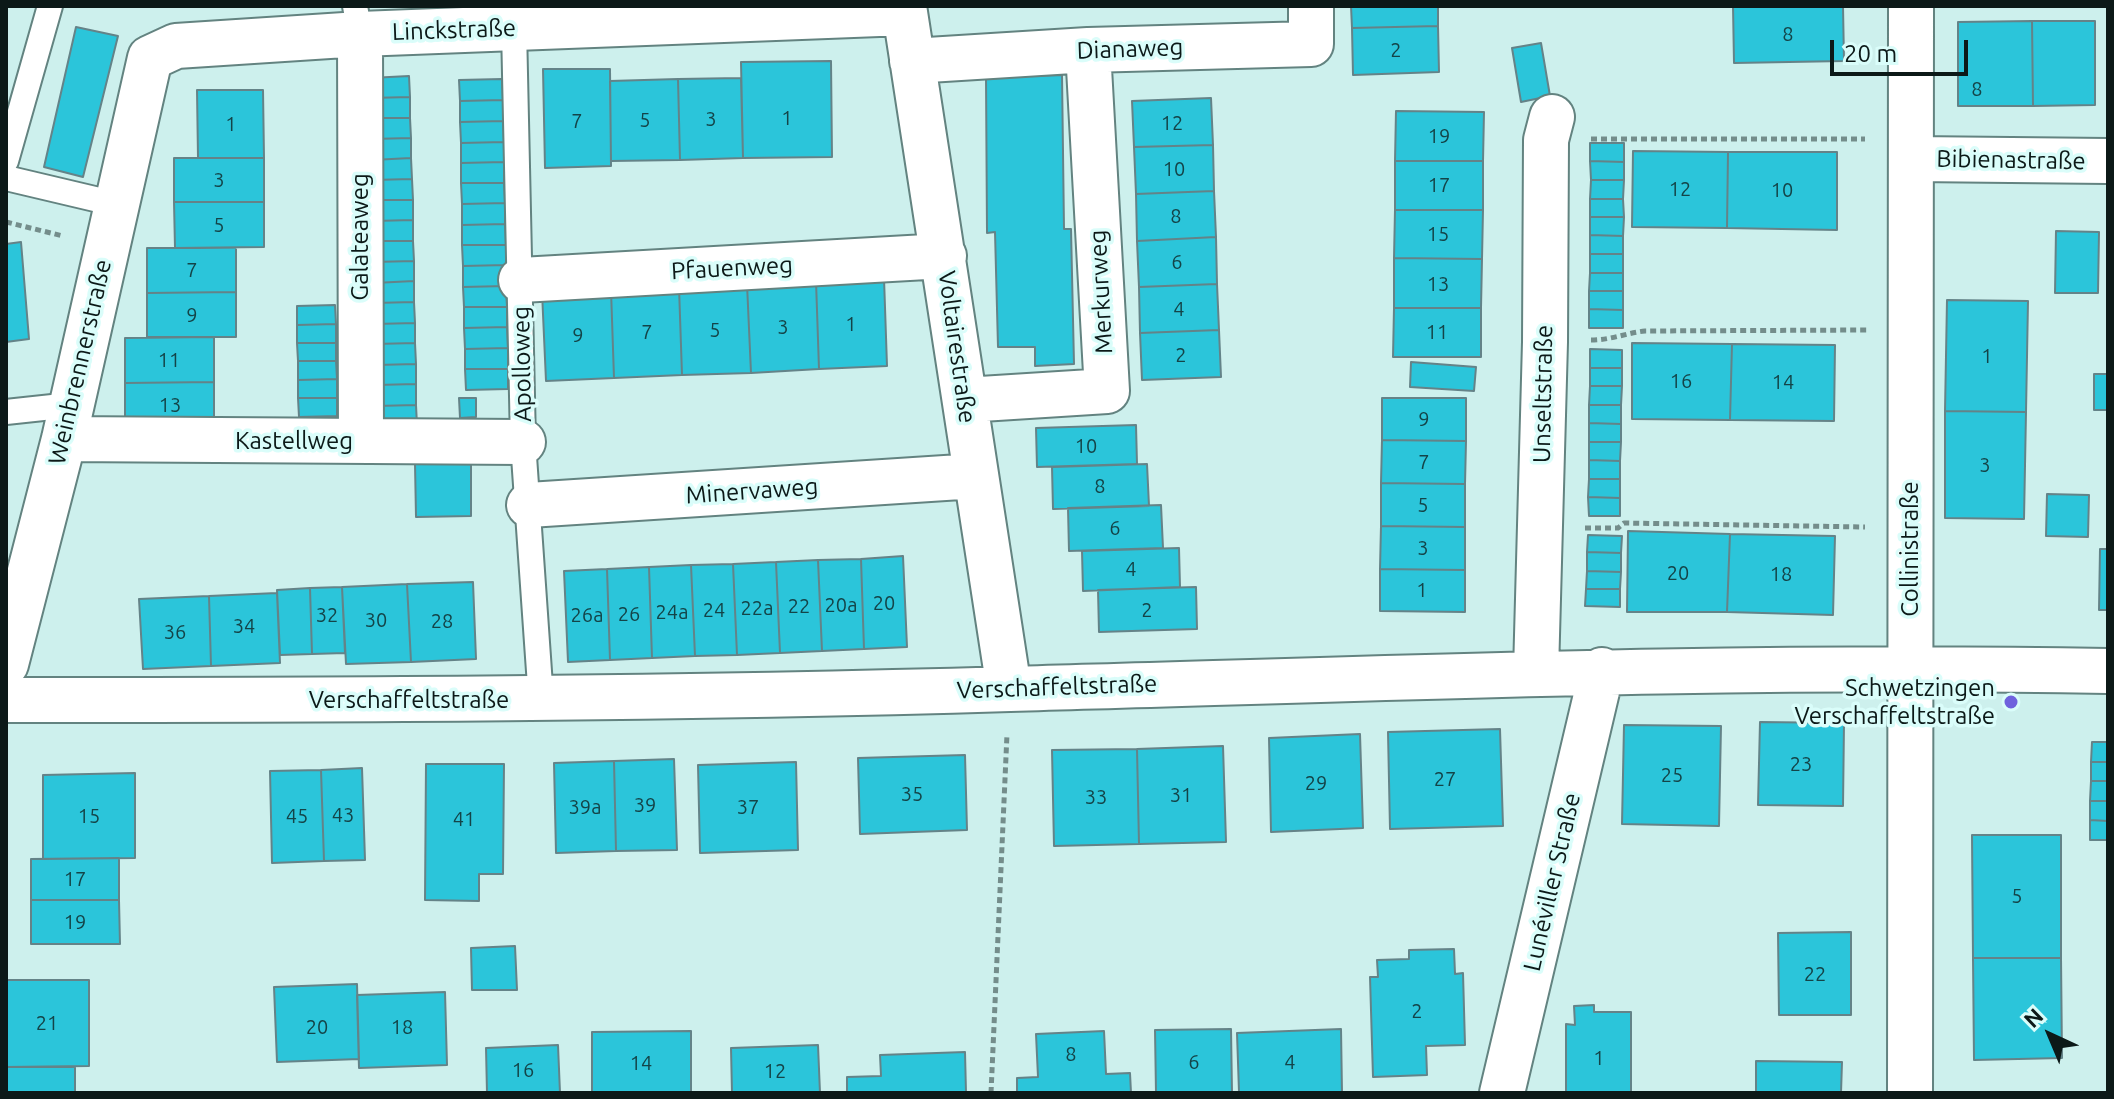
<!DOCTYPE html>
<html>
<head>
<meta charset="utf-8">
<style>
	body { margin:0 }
	#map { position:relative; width:2114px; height:1099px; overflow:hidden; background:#cdf0ed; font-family:Ubuntu,sans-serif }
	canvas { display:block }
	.frame { position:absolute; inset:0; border:8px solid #0c1918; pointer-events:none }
	.north { position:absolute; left:2010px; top:995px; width:80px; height:80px; -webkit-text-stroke:6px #dafdfa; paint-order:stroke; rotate:316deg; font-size:22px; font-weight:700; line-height:32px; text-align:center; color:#0c1918 }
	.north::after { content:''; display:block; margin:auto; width:28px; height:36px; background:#0c1918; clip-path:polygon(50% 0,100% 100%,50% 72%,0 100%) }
	.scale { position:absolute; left:1830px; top:40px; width:138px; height:36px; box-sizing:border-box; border:4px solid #0c1918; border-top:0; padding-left:10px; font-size:24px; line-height:28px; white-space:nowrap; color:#0c1918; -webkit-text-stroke:6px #dafdfa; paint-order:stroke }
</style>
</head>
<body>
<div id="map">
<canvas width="2114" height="1099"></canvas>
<div class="frame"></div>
<div class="north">N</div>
<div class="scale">20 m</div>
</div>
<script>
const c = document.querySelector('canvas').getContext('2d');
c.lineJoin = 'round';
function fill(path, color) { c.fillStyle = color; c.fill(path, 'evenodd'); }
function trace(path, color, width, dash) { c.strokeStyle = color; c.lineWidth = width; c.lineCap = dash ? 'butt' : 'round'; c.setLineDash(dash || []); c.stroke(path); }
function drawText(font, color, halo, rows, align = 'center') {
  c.font = font + ' Ubuntu,sans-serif'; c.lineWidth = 7; c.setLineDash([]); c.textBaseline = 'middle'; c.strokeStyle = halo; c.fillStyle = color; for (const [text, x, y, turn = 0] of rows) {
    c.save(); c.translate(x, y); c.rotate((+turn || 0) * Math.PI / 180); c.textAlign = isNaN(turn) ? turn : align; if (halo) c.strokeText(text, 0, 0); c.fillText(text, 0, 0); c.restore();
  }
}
const building = new Path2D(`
	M1351,6H1438V26L1352,28Z
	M1733,6H1843L1844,61L1734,63Z
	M2032,21H2095V105L2033,106Z
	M2032,21L2033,106H1958V22Z
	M1438,26L1439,72L1353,75L1352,28Z
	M76,27L118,36L83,177L44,167Z
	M1541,43L1550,96L1521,102L1512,48Z
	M831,61L832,157L743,158L741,62Z
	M543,69H610L611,166L545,168Z
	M1062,75L1064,229H1071L1074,364L1035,366V347H998L995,232L987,233L986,77Z
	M409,76L410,97L370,98V78Z
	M741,78L743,158L680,160L678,79Z
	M502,79L503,100L460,101L459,80Z
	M678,79L680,160L611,161L610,81Z
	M197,90H263L264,158H198Z
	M410,97V118H370V98Z
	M1211,98L1213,145L1134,147L1132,101Z
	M503,100V121L460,122V101Z
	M1396,111L1484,112L1483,161H1395Z
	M370,118H410L411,138L371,139Z
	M503,121L504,142L461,143L460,122Z
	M411,138V158L372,160L371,139Z
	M504,142V162L461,163V143Z
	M1590,143H1624V162L1590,161Z
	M1213,145L1214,191L1136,194L1134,147Z
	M1633,151L1728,152L1727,228L1632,227Z
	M1728,152H1837V230L1727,228Z
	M174,158H264V202H174Z
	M411,158L412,179L372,180V160Z
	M1395,161H1483V210H1395Z
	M1590,161L1624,162V180H1591Z
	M504,162V183H461V163Z
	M412,179L413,200H372V180Z
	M1591,180H1624L1623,199H1590Z
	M461,183H504L505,203L462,204Z
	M1214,191L1216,237L1137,241L1136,194Z
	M1590,199H1623L1624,217H1590Z
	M372,200H413V220L373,221Z
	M174,202H264V247L175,248Z
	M505,203V224L462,225V204Z
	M1395,210H1483L1482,259L1394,258Z
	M1590,217H1624L1623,236L1590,235Z
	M413,220V241H373V221Z
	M505,224L506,245H462V225Z
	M2056,231L2099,232L2098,293H2055Z
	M1590,235L1623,236V254H1590Z
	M1216,237L1217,284L1139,287L1137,241Z
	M373,241H413L414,261L373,262Z
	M21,242L29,339L6,342V244Z
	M462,245H506V265L463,266Z
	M147,248H236V292L147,293Z
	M1590,254H1623V273H1590Z
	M1394,258L1482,259L1481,308H1394Z
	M414,261V281L374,283L373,262Z
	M506,265V286L463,287V266Z
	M1590,273H1623V291H1589Z
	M884,278L887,366L819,369L816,281Z
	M414,281V302L374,303V283Z
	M816,281L819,369L751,373L747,284Z
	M747,284L751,373L682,375L679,287Z
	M1217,284L1219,330L1140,333L1139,287Z
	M506,286L507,307H464L463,287Z
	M679,287L682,375L614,378L611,290Z
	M611,290L614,378L546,381L542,292Z
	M1589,291H1623V310L1589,309Z
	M236,292V337H147V293Z
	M1947,300L2028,301L2026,412L1945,411Z
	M414,302L415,323L375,324L374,303Z
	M335,305L336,324L297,325V306Z
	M464,307H507V327L464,328Z
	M1394,308H1481V357H1393Z
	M1589,309L1623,310V328H1589Z
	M415,323V343L375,344V324Z
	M336,324V343H297V325Z
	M507,327L508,348L465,349L464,328Z
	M1219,330L1221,377L1142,380L1140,333Z
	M214,337V382L125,383V338Z
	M297,343H336V361H298Z
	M415,343L416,364L376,365L375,344Z
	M1632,343L1732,344L1730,420L1632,419Z
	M1732,344L1835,345L1834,421L1730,420Z
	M508,348V369H465V349Z
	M1590,349L1622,350V368H1590Z
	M298,361H336L337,379L298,380Z
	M1411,362L1476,367L1474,391L1410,387Z
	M416,364V384L376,385V365Z
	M1590,368H1622V386H1590Z
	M465,369H508V389L466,390Z
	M2094,374H2108V410H2094Z
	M337,379V398H298V380Z
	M214,382V427H125V383Z
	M416,384V405L376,406V385Z
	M1590,386H1622L1621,405H1589Z
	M298,398H337V416L299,417Z
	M459,398H476V417L460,418Z
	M1382,398H1466V441L1382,440Z
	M416,405L417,425L377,427L376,406Z
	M1589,405H1621V424L1589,423Z
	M1945,411L2026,412L2024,519L1945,518Z
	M1589,423L1621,424V442H1589Z
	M1136,425L1137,464L1037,467L1036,428Z
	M1382,440L1466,441L1465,484L1381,483Z
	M1589,442H1621L1620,461L1589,460Z
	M1589,460L1620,461V479H1589Z
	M471,463V516L416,517L415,464Z
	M1147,464L1149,506L1053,509L1052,467Z
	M1589,479H1620V498L1588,497Z
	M1381,483L1465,484V527L1381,526Z
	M2047,494L2089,495L2088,537L2046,536Z
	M1588,497L1620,498V516H1589Z
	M1161,505L1163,548L1069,551L1068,508Z
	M1381,526L1465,527V570L1380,569Z
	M1628,531L1730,534L1727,612H1627Z
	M1730,534L1835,536L1833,615L1727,612Z
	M1588,535L1622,536L1621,553L1587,552Z
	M1179,548L1180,587L1083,591L1082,551Z
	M2100,549H2108V610H2099Z
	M1587,552L1621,553V572L1587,571Z
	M903,556L907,647L864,649L861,559Z
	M861,559L864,649L822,651L818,560Z
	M818,560L822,651L780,653L776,562Z
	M776,562L780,653L737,655L733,564Z
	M733,564L737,655L695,656L691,565Z
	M691,565L695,656L652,658L649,567Z
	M649,567L652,658L610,660L607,569Z
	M607,569L610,660L568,662L564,571Z
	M1380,569L1465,570V612L1380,611Z
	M1587,571L1621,572L1620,589H1586Z
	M473,582L476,659L411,662L407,584Z
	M407,584L411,662L346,664L342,587Z
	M342,587L345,653L312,654L310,588Z
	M1196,587L1197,629L1099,632L1098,590Z
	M310,588L312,654L280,655L277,590Z
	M1586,589H1620V607L1585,606Z
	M277,593L280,663L211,666L209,596Z
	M209,596L211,666L143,669L139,599Z
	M1760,722L1844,723L1843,806L1758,805Z
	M1624,725L1721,726L1719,826L1622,824Z
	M1500,729L1503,826L1390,829L1388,732Z
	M1360,734L1363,828L1271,832L1269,738Z
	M2092,742H2108V762H2091Z
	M1223,746L1226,842L1139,844L1137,749Z
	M1137,749L1139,844L1054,846L1052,750Z
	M965,755L967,830L860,834L858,758Z
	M674,759L677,850L616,851L614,761Z
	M614,761L616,851L556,853L554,763Z
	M796,762L798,850L700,853L698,765Z
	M2091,762H2108V781H2091Z
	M426,764H504L503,874H479V901L425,900Z
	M362,768L365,860L324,861L321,770Z
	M321,770L324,861L272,863L270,771Z
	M135,773V858L43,859V775Z
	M2091,781H2108V801H2090Z
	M2090,801H2108V821L2090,820Z
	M2090,820L2108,821V840H2090Z
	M1972,835H2061V958H1973Z
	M119,858V900H31V859Z
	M31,900H119L120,944H31Z
	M1851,932V1015H1779L1778,933Z
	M515,946L517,990H472L471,948Z
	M1454,949L1455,974L1463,973L1465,1045L1426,1046L1427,1075L1373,1077L1370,977H1378L1377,960L1409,959V950Z
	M1973,958H2061L2062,1058L1974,1060Z
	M6,980H89V1066L6,1067Z
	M357,984L359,1059L277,1062L274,987Z
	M445,992L447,1065L359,1068L357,995Z
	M1594,1005V1012H1631V1092H1566V1024L1575,1025L1574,1006Z
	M1231,1029L1232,1093H1156L1155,1030Z
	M1341,1029L1342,1093L1239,1092L1237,1033Z
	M691,1031V1093H592V1032Z
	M1104,1031L1106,1074L1130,1073L1131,1093H1017V1078L1038,1077L1036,1034Z
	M558,1045L560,1093H487L486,1048Z
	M818,1045L820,1093H732L731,1048Z
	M965,1052L966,1093H847V1077L881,1076L880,1055Z
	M1756,1061L1842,1062L1841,1093H1756Z
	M6,1067H75V1093H6Z`);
const path = new Path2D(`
	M1591,139H1865
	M6,222L63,236
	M1591,340C1611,340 1626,333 1645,331L1867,330
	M1585,528H1618L1624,523L1865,527
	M991,1093L1007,734`);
const service = new Path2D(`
	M355,6L360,34
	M514,28L523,442L541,700
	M6,161L50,6
	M6,178L116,204
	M6,412L71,405`);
const minor = new Path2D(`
	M904,6L1009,689
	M360,34L361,441
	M912,61L1088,50L1311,44V6
	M1914,159L2108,161
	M521,280L944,256
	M965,400L1107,391L1088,50
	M64,439L523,442
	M529,505L976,476
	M6,664L64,439L150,58L176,46L360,34L905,13
	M1536,672L1545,342L1546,140L1552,117
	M6,700C341,700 675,699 1010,689C1376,679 1741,664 2108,671
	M1502,1093L1602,670
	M1910,1093L1911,6`);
const markers = [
	[2011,702,8,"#6f62dd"]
];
const numberNames = [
	["8",1788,34],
	["2",1396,50],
	["8",1977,89],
	["1",787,118],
	["3",711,119],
	["5",645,120],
	["7",577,121],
	["12",1172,123],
	["1",231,124],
	["19",1439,136],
	["10",1174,169],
	["3",219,180],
	["17",1439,185],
	["12",1680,189],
	["10",1782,190],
	["8",1176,216],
	["5",219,225],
	["15",1438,234],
	["6",1177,262],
	["7",192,270],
	["13",1438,284],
	["4",1179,309],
	["9",192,315],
	["1",851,324],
	["3",783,327],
	["5",715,330],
	["7",647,332],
	["11",1437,332],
	["9",578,335],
	["2",1181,355],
	["1",1987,356],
	["11",169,360],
	["16",1681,381],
	["14",1783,382],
	["13",170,405],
	["9",1424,419],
	["10",1086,446],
	["7",1424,462],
	["3",1985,465],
	["8",1100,486],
	["5",1423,505],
	["6",1115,528],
	["3",1423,548],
	["4",1131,569],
	["20",1678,573],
	["18",1781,574],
	["1",1422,590],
	["20",884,603],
	["20a",841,605],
	["22",799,606],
	["22a",757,608],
	["24",714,610],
	["2",1147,610],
	["24a",672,612],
	["26",629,614],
	["32",327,615],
	["26a",587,615],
	["30",376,620],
	["28",442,621],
	["34",244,626],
	["36",175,632],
	["23",1801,764],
	["25",1672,775],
	["27",1445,779],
	["29",1316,783],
	["35",912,794],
	["31",1181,795],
	["33",1096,797],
	["39",645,805],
	["39a",585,807],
	["37",748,807],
	["43",343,815],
	["15",89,816],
	["45",297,816],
	["41",464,819],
	["17",75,879],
	["5",2017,896],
	["19",75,922],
	["22",1815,974],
	["2",1417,1011],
	["21",47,1023],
	["20",317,1027],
	["18",402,1027],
	["8",1071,1054],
	["1",1599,1058],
	["6",1194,1062],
	["4",1290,1062],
	["14",641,1063],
	["16",523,1070],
	["12",775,1071]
];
const streetNames = [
	["Linckstraße",454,30,-2],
	["Dianaweg",1130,49,-2],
	["Bibienastraße",2011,160,1],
	["Galateaweg",360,237,-90],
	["Pfauenweg",732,268,-3],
	["Merkurweg",1101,292,-93],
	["Voltairestraße",957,347,82],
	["Weinbrennerstraße",80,362,-77],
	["Apolloweg",522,364,-91],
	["Unseltstraße",1543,394,-89],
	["Kastellweg",294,441],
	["Minervaweg",752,491,-4],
	["Collinistraße",1910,549,-90],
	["Verschaffeltstraße",1057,687,-2],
	["Verschaffeltstraße",409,700],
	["Lunéviller Straße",1552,882,-77]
];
const poiNames = [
	["Schwetzingen",1995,688],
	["Verschaffeltstraße",1995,716]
];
fill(building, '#2bc5da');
trace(building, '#648388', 2);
trace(service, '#638380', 28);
trace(minor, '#638380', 48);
trace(path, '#748d8b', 5, [6, 4]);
trace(service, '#fff', 24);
trace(minor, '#fff', 44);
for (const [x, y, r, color] of markers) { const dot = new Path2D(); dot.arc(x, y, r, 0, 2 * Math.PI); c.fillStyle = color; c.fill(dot); trace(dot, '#dafdfa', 3); }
drawText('20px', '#144448', null, numberNames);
drawText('24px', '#0c1918', '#dafdfa', streetNames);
drawText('24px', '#0c1918', '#dafdfa', poiNames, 'right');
</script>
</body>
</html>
